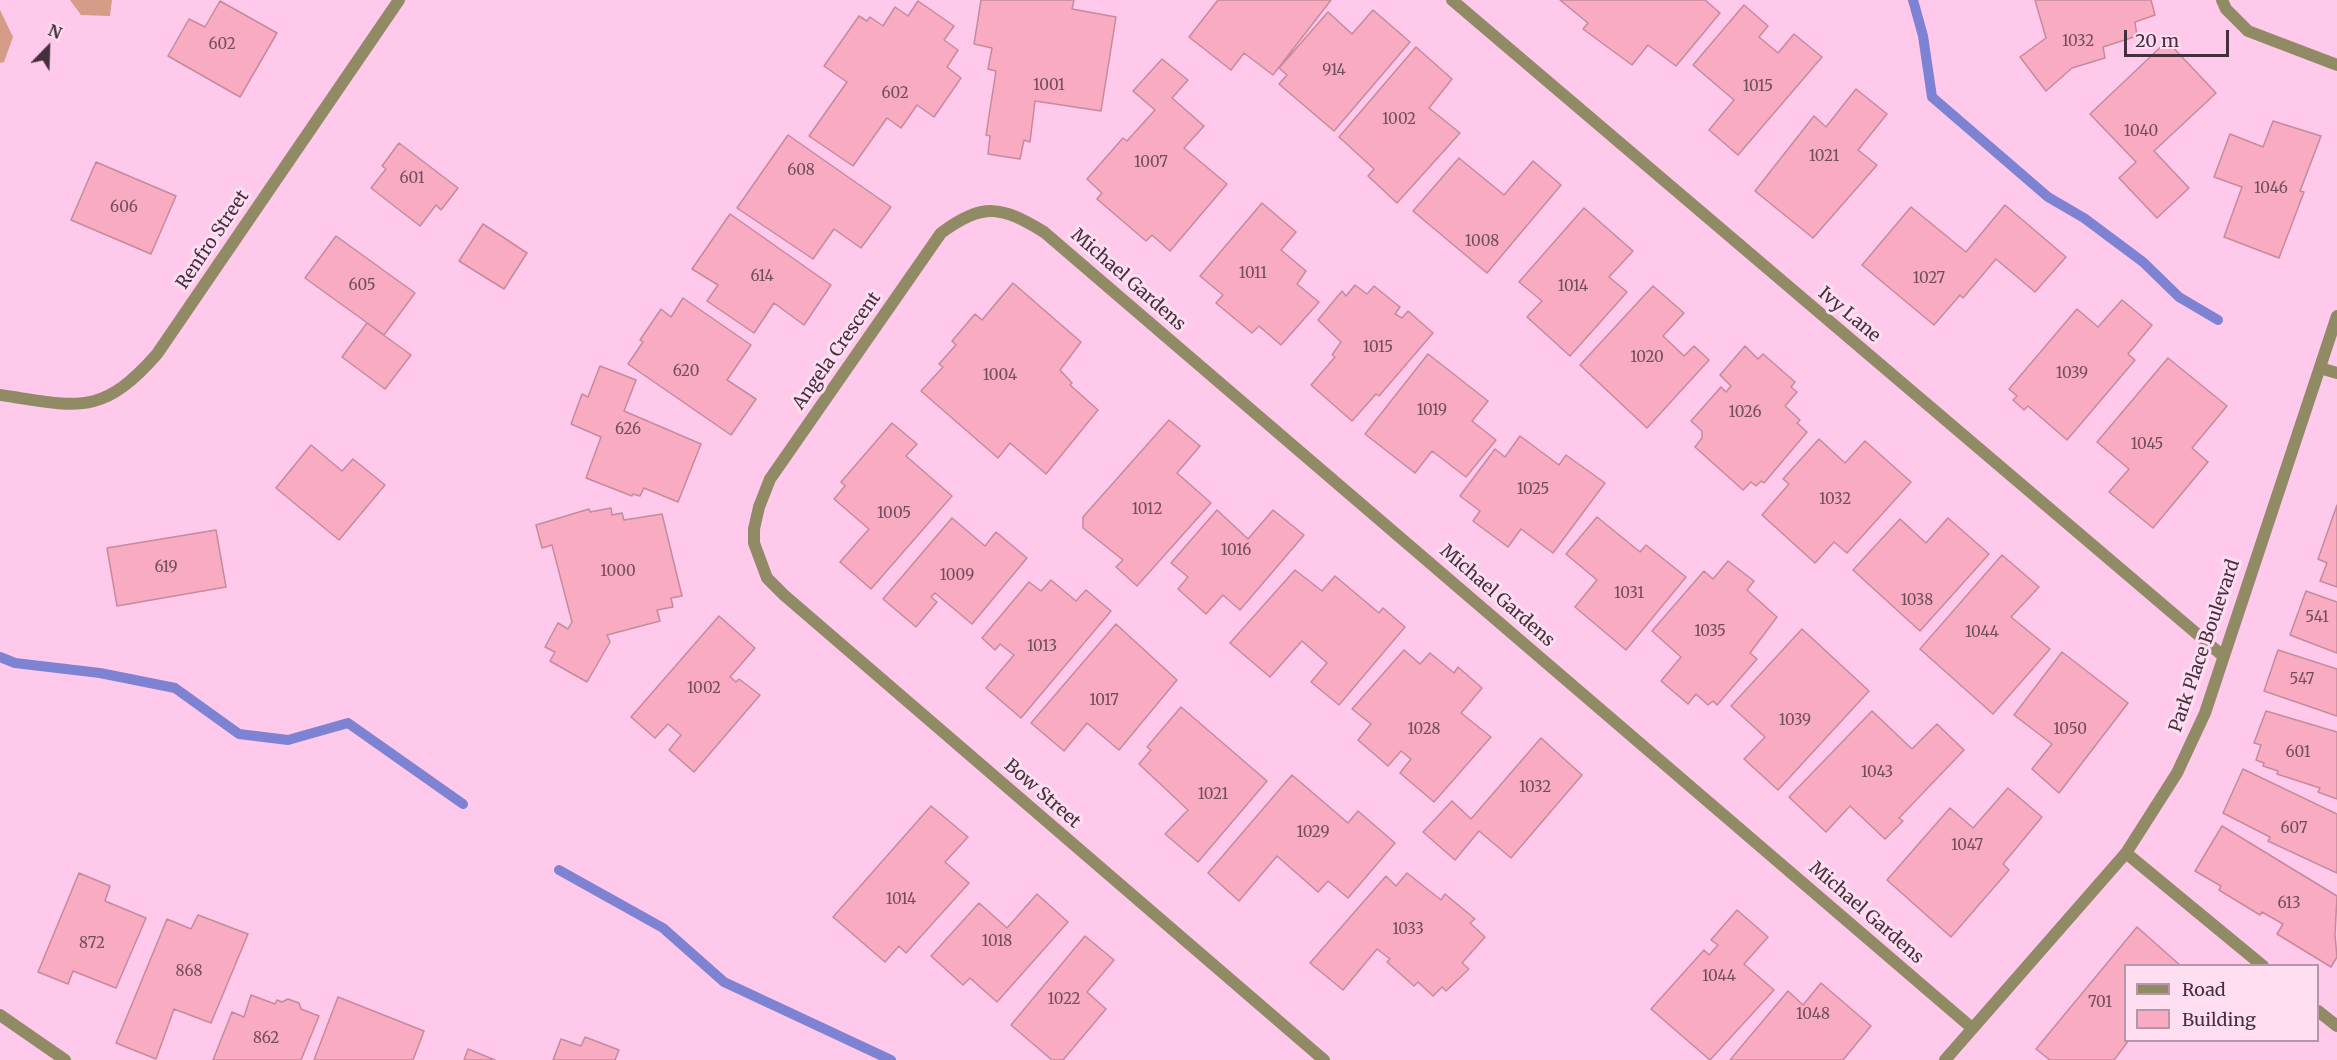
<!DOCTYPE html>
<html>
<head>
<meta charset="utf-8">
<style>
	body { margin:0 }
	#map { position:relative; width:2337px; height:1060px; overflow:hidden; background:#ffc9eb; font-family:Merriweather,serif }
	canvas { display:block }
	.legend { position:absolute; left:2124px; top:964px; width:195px; height:78px; box-sizing:border-box; background:#ffdef2; border:2px solid #b498a9; margin:0; padding:8px 10px; list-style:none; font-size:18px; color:#442f3c }
	.legend li { display:flex; align-items:center; gap:12px; height:30px }
	.legend b { width:30px; border:2px solid #b498a9 }
	.north { position:absolute; left:18px; top:18px; width:60px; height:60px; -webkit-text-stroke:4px #ffdef2; paint-order:stroke; rotate:23deg; font-size:16px; font-weight:700; line-height:24px; text-align:center; color:#442f3c }
	.north::after { content:''; display:block; margin:auto; width:21px; height:27px; background:#442f3c; clip-path:polygon(50% 0,100% 100%,50% 72%,0 100%) }
	.scale { position:absolute; left:2124px; top:30px; width:105px; height:27px; box-sizing:border-box; border:3px solid #442f3c; border-top:0; padding-left:8px; font-size:18px; line-height:21px; white-space:nowrap; color:#442f3c; -webkit-text-stroke:4px #ffdef2; paint-order:stroke }
</style>
</head>
<body>
<div id="map">
<canvas width="2337" height="1060"></canvas>
<ul class="legend">
<li><b style="height:8px;background:#908a65"></b>Road</li>
<li><b style="height:16px;background:#f9abc2"></b>Building</li>
</ul>
<div class="north">N</div>
<div class="scale">20 m</div>
</div>
<script>
const c = document.querySelector('canvas').getContext('2d');
c.lineJoin = 'round';
function fill(path, color) { c.fillStyle = color; c.fill(path, 'evenodd'); }
function trace(path, color, width, dash) { c.strokeStyle = color; c.lineWidth = width; c.lineCap = dash ? 'butt' : 'round'; c.setLineDash(dash || []); c.stroke(path); }
function drawText(font, color, halo, rows, align = 'center') {
  c.font = font + ' Merriweather,serif'; c.lineWidth = 6; c.setLineDash([]); c.textBaseline = 'middle'; c.strokeStyle = halo; c.fillStyle = color; for (const [text, x, y, turn = 0] of rows) {
    c.save(); c.translate(x, y); c.rotate((+turn || 0) * Math.PI / 180); c.textAlign = isNaN(turn) ? turn : align; if (halo) c.strokeText(text, 0, 0); c.fillText(text, 0, 0); c.restore();
  }
}
const green = new Path2D(`
	M70,0H112L110,16L81,15Z
	M0,10L13,37L4,62L0,63Z`);
const stream = new Path2D(`
	M1913,0L1923,36L1932,97L2048,197L2084,218L2143,262L2179,297L2218,320
	M0,657L15,663L100,673L175,688L239,734L288,740L348,723L463,804
	M559,870L663,928L724,982L891,1060`);
const building = new Path2D(`
	M981,0H1074L1072,9L1116,17L1101,111L1035,101L1030,142L1024,140L1020,159L988,154L990,136L986,135L996,71L988,69L992,48L974,44Z
	M1218,0H1331L1273,75L1244,53L1231,70L1189,37Z
	M1560,0H1705L1720,13L1676,66L1648,45L1632,65L1583,29L1588,23Z
	M2035,0H2151L2155,15L2135,22L2137,36L2103,47L2105,58L2072,68L2046,91L2020,57L2046,38Z
	M220,1L277,33L240,97L168,56L189,19L205,27Z
	M918,1L954,26L944,40L958,50L947,67L961,78L934,117L917,105L901,128L887,118L853,166L809,136L847,82L824,66L859,16L867,21L870,17L883,26L895,7L908,16Z
	M1744,5L1768,26L1759,37L1778,53L1794,34L1822,57L1738,155L1709,130L1734,100L1693,65Z
	M1373,10L1410,42L1334,131L1279,84L1287,75L1279,68L1328,12L1352,34Z
	M2167,41L2216,93L2154,151L2189,188L2157,218L2119,178L2136,162L2090,114Z
	M1416,47L1452,79L1429,108L1460,133L1397,203L1368,176L1374,169L1339,137Z
	M1162,59L1188,80L1172,98L1204,126L1184,148L1227,184L1170,251L1152,235L1146,241L1097,199L1102,193L1087,179L1123,138L1127,141L1155,110L1133,91Z
	M1856,89L1887,114L1858,150L1877,165L1813,238L1755,191L1814,116L1826,127Z
	M2273,121L2321,136L2300,191L2304,192L2279,258L2224,237L2242,187L2214,177L2230,134L2263,147Z
	M788,135L891,207L861,248L834,229L813,259L737,208Z
	M399,143L458,188L441,210L436,205L420,226L371,188L386,169L382,166Z
	M1459,158L1504,195L1533,161L1561,185L1487,273L1413,211Z
	M96,162L176,196L151,254L71,220Z
	M1262,203L1296,232L1281,250L1306,271L1297,284L1319,302L1281,345L1259,326L1252,333L1216,303L1223,295L1200,276Z
	M2005,205L2066,257L2035,292L1996,259L1963,298L1960,295L1934,325L1862,265L1911,207L1966,252Z
	M1584,208L1633,251L1609,277L1627,292L1570,356L1527,317L1542,301L1519,282Z
	M730,214L831,285L804,325L774,303L754,333L707,301L718,285L692,269Z
	M483,224L527,253L504,289L459,261Z
	M336,236L415,293L384,335L305,278Z
	M1013,283L1081,342L1060,370L1072,383L1070,385L1098,410L1046,474L1010,443L998,458L921,391L943,367L939,364L956,345L952,341L975,314L982,320Z
	M1355,285L1367,294L1374,286L1400,307L1395,314L1402,318L1408,311L1433,333L1379,396L1376,394L1352,421L1311,385L1335,357L1332,355L1341,342L1318,320L1342,291L1346,296Z
	M1653,286L1684,313L1663,336L1684,356L1694,346L1709,360L1647,428L1580,365Z
	M683,298L751,345L727,380L756,399L731,435L628,364L643,342L640,340L661,309L671,317Z
	M2122,300L2152,325L2128,354L2135,360L2067,440L2028,406L2024,410L2013,400L2017,396L2009,389L2077,309L2098,327Z
	M367,323L411,355L385,389L342,357Z
	M1745,346L1758,359L1763,354L1795,382L1791,387L1797,392L1785,406L1800,420L1797,423L1807,432L1764,483L1761,481L1756,486L1751,482L1743,490L1695,447L1702,438V431L1691,421L1721,387L1726,392L1731,386L1720,375Z
	M1428,354L1488,401L1472,421L1496,440L1466,477L1432,451L1415,473L1365,434Z
	M2168,358L2227,406L2192,448L2208,462L2153,528L2109,492L2129,469L2097,442Z
	M600,366L636,380L624,411L701,444L678,502L644,488L640,496L633,494L632,496L586,478L601,437L571,424L582,394L588,397Z
	M1169,420L1200,446L1177,473L1211,503L1137,586L1116,567L1123,560L1083,528V517Z
	M892,423L917,444L906,456L952,496L871,589L840,562L869,529L834,499L845,486L841,482Z
	M1520,436L1559,465L1566,455L1605,483L1553,553L1521,529L1508,547L1473,521L1480,511L1460,496L1495,449L1505,457Z
	M1819,439L1845,463L1865,441L1911,482L1847,553L1834,542L1815,563L1762,515L1789,484L1783,479Z
	M311,445L342,471L353,459L385,485L339,540L276,488Z
	M2337,505V587L2320,581L2327,563L2318,559Z
	M611,508L612,515L622,513L624,520L662,514L682,596L671,598L673,607L657,610L660,621L607,635L610,642L587,682L550,661L555,652L545,647L558,623L568,629L572,622L552,545L542,548L536,525L589,509L590,512Z
	M1217,510L1248,539L1273,510L1304,535L1240,610L1223,595L1206,614L1178,589L1188,577L1171,563Z
	M1597,517L1640,552L1646,545L1686,577L1626,650L1575,607L1597,580L1566,554Z
	M952,518L985,546L996,532L1027,558L972,624L935,593L931,597L937,602L916,627L883,599Z
	M1948,518L1989,554L1920,631L1853,570L1900,519L1926,543Z
	M216,530L226,587L117,606L107,548Z
	M2002,555L2039,587L2011,617L2050,649L1993,714L1920,649Z
	M1728,561L1754,581L1747,590L1777,617L1750,653L1757,659L1717,705L1713,701L1708,705L1696,694L1688,704L1661,681L1681,657L1652,631L1704,571L1713,579Z
	M1295,570L1322,591L1335,576L1379,613L1383,608L1405,627L1339,705L1311,682L1327,663L1302,641L1270,677L1230,643Z
	M1051,580L1076,601L1086,590L1111,611L1021,718L986,688L1014,655L1000,644L995,650L982,638L1029,582L1041,591Z
	M2306,591L2337,602V653L2290,635Z
	M719,616L755,648L730,677L736,682L739,679L760,695L694,772L669,750L681,735L668,724L655,738L631,717Z
	M1116,624L1177,680L1119,750L1087,723L1064,751L1031,723Z
	M1802,629L1869,691L1778,790L1744,759L1765,737L1731,706Z
	M1404,650L1420,664L1430,653L1454,673L1458,667L1482,688L1461,713L1491,737L1434,802L1400,773L1411,759L1401,751L1388,766L1358,740L1371,724L1352,709Z
	M2278,650L2337,669V716L2264,691Z
	M2062,652L2128,703L2059,793L2032,769L2052,744L2014,715Z
	M1181,707L1267,781L1198,862L1165,834L1188,810L1139,764L1151,750L1147,747Z
	M1872,711L1912,749L1937,724L1964,750L1899,818L1903,821L1885,839L1850,806L1826,832L1789,797Z
	M2266,711L2337,732V799L2318,792L2320,788L2277,774L2278,771L2263,766L2264,763L2256,760L2261,745L2254,743Z
	M1541,738L1582,775L1511,858L1479,831L1455,860L1423,832L1452,801L1471,819Z
	M2243,769L2337,814V873L2268,841L2270,837L2223,813Z
	M1292,775L1348,823L1358,811L1395,843L1348,898L1328,881L1318,892L1277,856L1239,901L1208,873Z
	M2008,788L2042,817L2003,864L2009,870L1951,937L1887,880L1950,808L1973,828Z
	M931,806L968,837L945,862L969,883L906,953L899,946L885,962L833,917Z
	M2222,826L2337,896L2335,935L2337,957L2331,967L2277,934L2283,924L2262,912L2260,915L2219,890L2221,886L2195,871Z
	M79,873L110,886L105,901L146,918L116,988L73,971L68,984L38,972Z
	M1407,873L1441,900L1445,894L1475,919L1470,923L1485,937L1462,963L1469,969L1446,991L1442,987L1433,996L1418,982L1414,986L1387,962L1390,959L1377,949L1343,990L1310,963L1386,876L1396,886Z
	M1037,894L1068,922L997,1002L970,978L963,985L931,956L979,903L1007,928Z
	M1737,910L1768,937L1744,964L1774,990L1710,1060L1651,1009L1704,950L1709,955L1718,945L1711,940Z
	M198,915L248,934L211,1023L174,1009L156,1059L116,1043L167,919L191,929Z
	M2137,927L2181,966H2126V1040H2129L2114,1060H2050L2036,1049Z
	M1085,936L1114,960L1087,992L1106,1009L1063,1060H1052L1011,1025Z
	M1821,983L1871,1026L1843,1060H1730L1788,991L1803,1005Z
	M251,995L275,1004L277,1000L282,1002L288,999L299,1003L301,1009L319,1016L301,1060H213L232,1012L244,1017Z
	M338,997L424,1031L413,1060H314Z
	M585,1037L619,1050L615,1060H553L561,1039L581,1046Z
	M468,1049L495,1060H464Z`);
const service = new Path2D(`
	M2320,368L2337,373
	M2126,853L2263,966
	M2318,1011L2337,1026`);
const minor = new Path2D(`
	M1452,0L2223,656
	M2222,0L2226,9L2248,31L2337,65
	M0,395C77,406 101,418 157,354L399,0
	M0,1015L65,1060
	M1324,1060L784,595L767,578L754,543V529L759,507L770,479L941,233C984,202 1001,206 1044,232L1972,1028
	M1945,1060L2126,853L2177,773L2205,713L2337,316`);
const numberNames = [
	["1032",2078,42],
	["602",222,45],
	["914",1334,71],
	["1001",1049,86],
	["1015",1758,87],
	["602",895,94],
	["1002",1399,120],
	["1040",2141,132],
	["1021",1824,157],
	["1007",1151,163],
	["608",801,171],
	["601",412,179],
	["1046",2271,189],
	["606",124,208],
	["1008",1482,242],
	["1011",1253,274],
	["614",762,277],
	["1027",1929,279],
	["605",362,286],
	["1014",1573,287],
	["1015",1378,348],
	["1020",1647,358],
	["620",686,372],
	["1039",2072,374],
	["1004",1000,376],
	["1019",1432,411],
	["1026",1745,413],
	["626",628,430],
	["1045",2147,445],
	["1025",1533,490],
	["1032",1835,500],
	["1012",1147,510],
	["1005",894,514],
	["1016",1236,551],
	["619",166,568],
	["1000",618,572],
	["1009",957,576],
	["1031",1629,594],
	["1038",1917,601],
	["541",2317,618],
	["1035",1710,632],
	["1044",1982,633],
	["1013",1042,647],
	["547",2302,680],
	["1002",704,689],
	["1017",1104,701],
	["1039",1795,721],
	["1028",1424,730],
	["1050",2070,730],
	["601",2298,753],
	["1043",1877,773],
	["1032",1535,788],
	["1021",1213,795],
	["607",2294,829],
	["1029",1313,833],
	["1047",1967,846],
	["1014",901,900],
	["613",2289,904],
	["1033",1408,930],
	["1018",997,942],
	["872",92,944],
	["868",189,972],
	["1044",1719,977],
	["1022",1064,1000],
	["701",2100,1003],
	["1048",1813,1015],
	["862",266,1039]
];
const streetNames = [
	["Renfro Street",213,240,-56],
	["Michael Gardens",1128,280,41],
	["Ivy Lane",1849,315,40],
	["Angela Crescent",837,351,-55],
	["Michael Gardens",1497,596,41],
	["Park Place Boulevard",2205,646,-71],
	["Bow Street",1042,794,41],
	["Michael Gardens",1866,913,41]
];
fill(green, '#d59c87');
trace(stream, '#7e82d2', 10);
fill(building, '#f9abc2');
trace(building, '#c58a9b', 1.5);
trace(service, '#908a65', 12);
trace(minor, '#908a65', 12);
drawText('15px', '#714e5e', null, numberNames);
drawText('18px', '#442f3c', '#ffdef2', streetNames);
</script>
</body>
</html>
